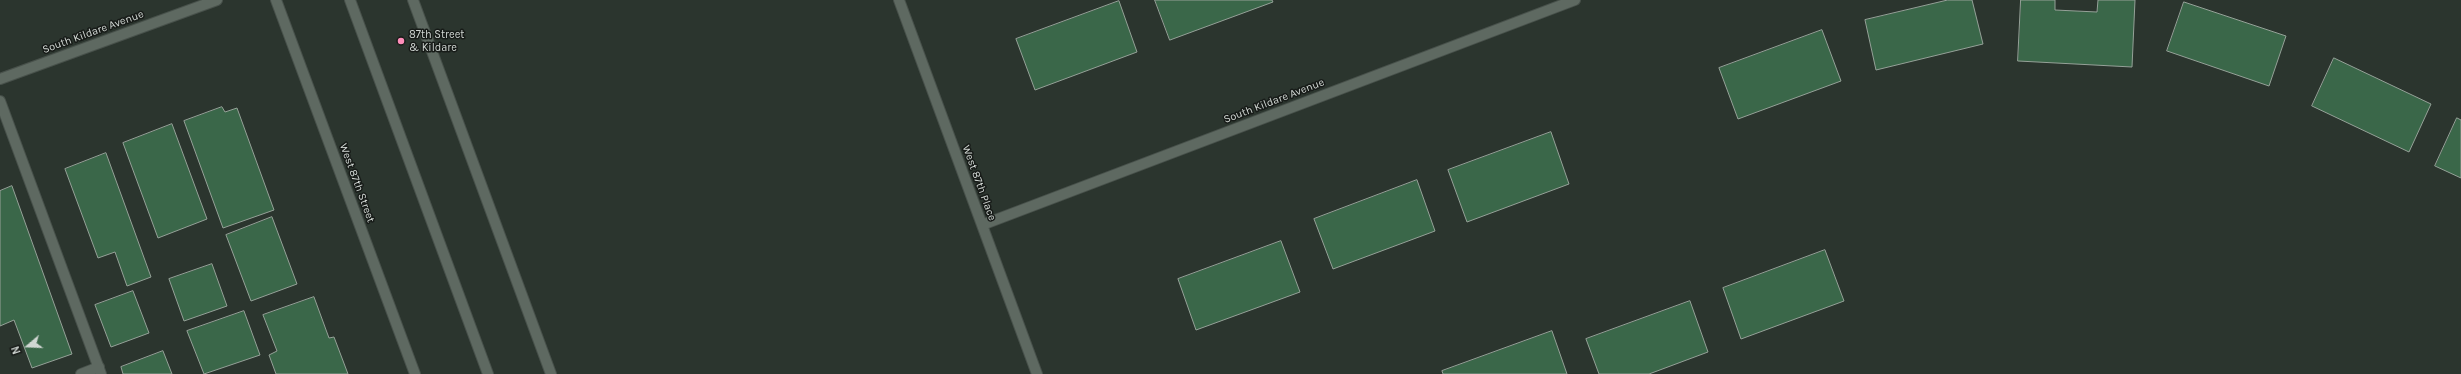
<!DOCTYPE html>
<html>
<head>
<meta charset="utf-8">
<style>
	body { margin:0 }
	#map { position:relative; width:2461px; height:374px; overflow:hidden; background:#2b352e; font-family:Karla,sans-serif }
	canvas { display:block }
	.north { position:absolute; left:8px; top:326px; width:40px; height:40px; -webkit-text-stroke:3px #171b18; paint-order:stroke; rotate:251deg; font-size:11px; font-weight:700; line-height:16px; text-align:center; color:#d1d7d3 }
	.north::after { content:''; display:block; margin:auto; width:14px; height:18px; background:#d1d7d3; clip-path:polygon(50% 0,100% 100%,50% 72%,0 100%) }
</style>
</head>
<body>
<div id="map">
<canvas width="2461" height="374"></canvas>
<div class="north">N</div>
</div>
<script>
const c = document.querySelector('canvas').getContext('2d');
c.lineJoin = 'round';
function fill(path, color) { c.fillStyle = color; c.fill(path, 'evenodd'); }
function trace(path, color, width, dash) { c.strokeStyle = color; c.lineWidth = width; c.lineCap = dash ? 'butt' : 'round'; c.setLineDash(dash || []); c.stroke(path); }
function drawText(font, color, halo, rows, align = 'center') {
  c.font = font + ' Karla,sans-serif'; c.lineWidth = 3; c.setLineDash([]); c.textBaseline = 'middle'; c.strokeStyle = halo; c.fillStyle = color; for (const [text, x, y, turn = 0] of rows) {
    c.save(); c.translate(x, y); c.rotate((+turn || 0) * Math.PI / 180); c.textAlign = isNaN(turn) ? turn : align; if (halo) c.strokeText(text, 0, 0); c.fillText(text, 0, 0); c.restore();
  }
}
const building = new Path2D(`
	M1155,0H1272L1273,2L1170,40Z
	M1948,0H1972L1983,44L1876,70L1865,20Z
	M2021,0H2055V10L2097,12L2098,0H2135L2132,67L2018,61Z
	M1119,1L1137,52L1035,90L1016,39Z
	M2184,2L2286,36L2269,86L2167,51Z
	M1822,30L1841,81L1738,119L1719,68Z
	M2334,58L2431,104L2409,152L2312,106Z
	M222,107L225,112L237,108L274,210L223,228L184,121Z
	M2457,118L2461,120V178L2435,166Z
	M172,124L207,219L158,238L123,143Z
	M1551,132L1569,184L1467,222L1448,170Z
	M106,153L151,277L127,286L115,252L98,258L65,169Z
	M1417,180L1435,231L1333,269L1314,219Z
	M12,186L72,354L32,368L14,320L0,326V191Z
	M272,217L297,284L251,301L226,235Z
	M1281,241L1300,292L1196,330L1178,279Z
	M1825,250L1844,301L1741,339L1723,288Z
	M212,264L227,306L184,321L169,279Z
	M133,291L149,333L111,347L95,305Z
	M314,297L329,338L334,337L348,374H276L269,355L277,351L263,315Z
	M1690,301L1708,352L1649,374H1599L1586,339Z
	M244,311L260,355L204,374L187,331Z
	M1552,331L1567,374H1443L1442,371Z
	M163,351L172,374H123L121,367Z`);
const service = new Path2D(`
	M0,101L101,374
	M81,374L99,367`);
const minor = new Path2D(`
	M413,0L551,374
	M899,0L1037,374
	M0,79L217,0
	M982,225L1575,0`);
const secondary = new Path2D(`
	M276,0L415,374
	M350,0L488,374`);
const markers = [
	[401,41,4,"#ff8eba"]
];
const streetNames = [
	["South Kildare Avenue",93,32,-20],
	["South Kildare Avenue",1274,101,-21],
	["West 87th Street",357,183,70],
	["West 87th Place",979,183,70]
];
const poiNames = [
	["87th Street",409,35],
	["& Kildare",409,48]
];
fill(building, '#3a6749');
trace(building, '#95a198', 1);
trace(service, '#48514b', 12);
trace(minor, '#48514b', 12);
trace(secondary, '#48514b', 12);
trace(service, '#5e6961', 10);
trace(minor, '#5e6961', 10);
trace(secondary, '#5e6961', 10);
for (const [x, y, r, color] of markers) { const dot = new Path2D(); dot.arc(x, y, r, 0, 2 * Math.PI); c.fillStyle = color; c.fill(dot); trace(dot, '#171b18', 1.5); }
drawText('11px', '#d1d7d3', '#171b18', streetNames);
drawText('11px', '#d1d7d3', '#171b18', poiNames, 'left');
</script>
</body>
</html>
